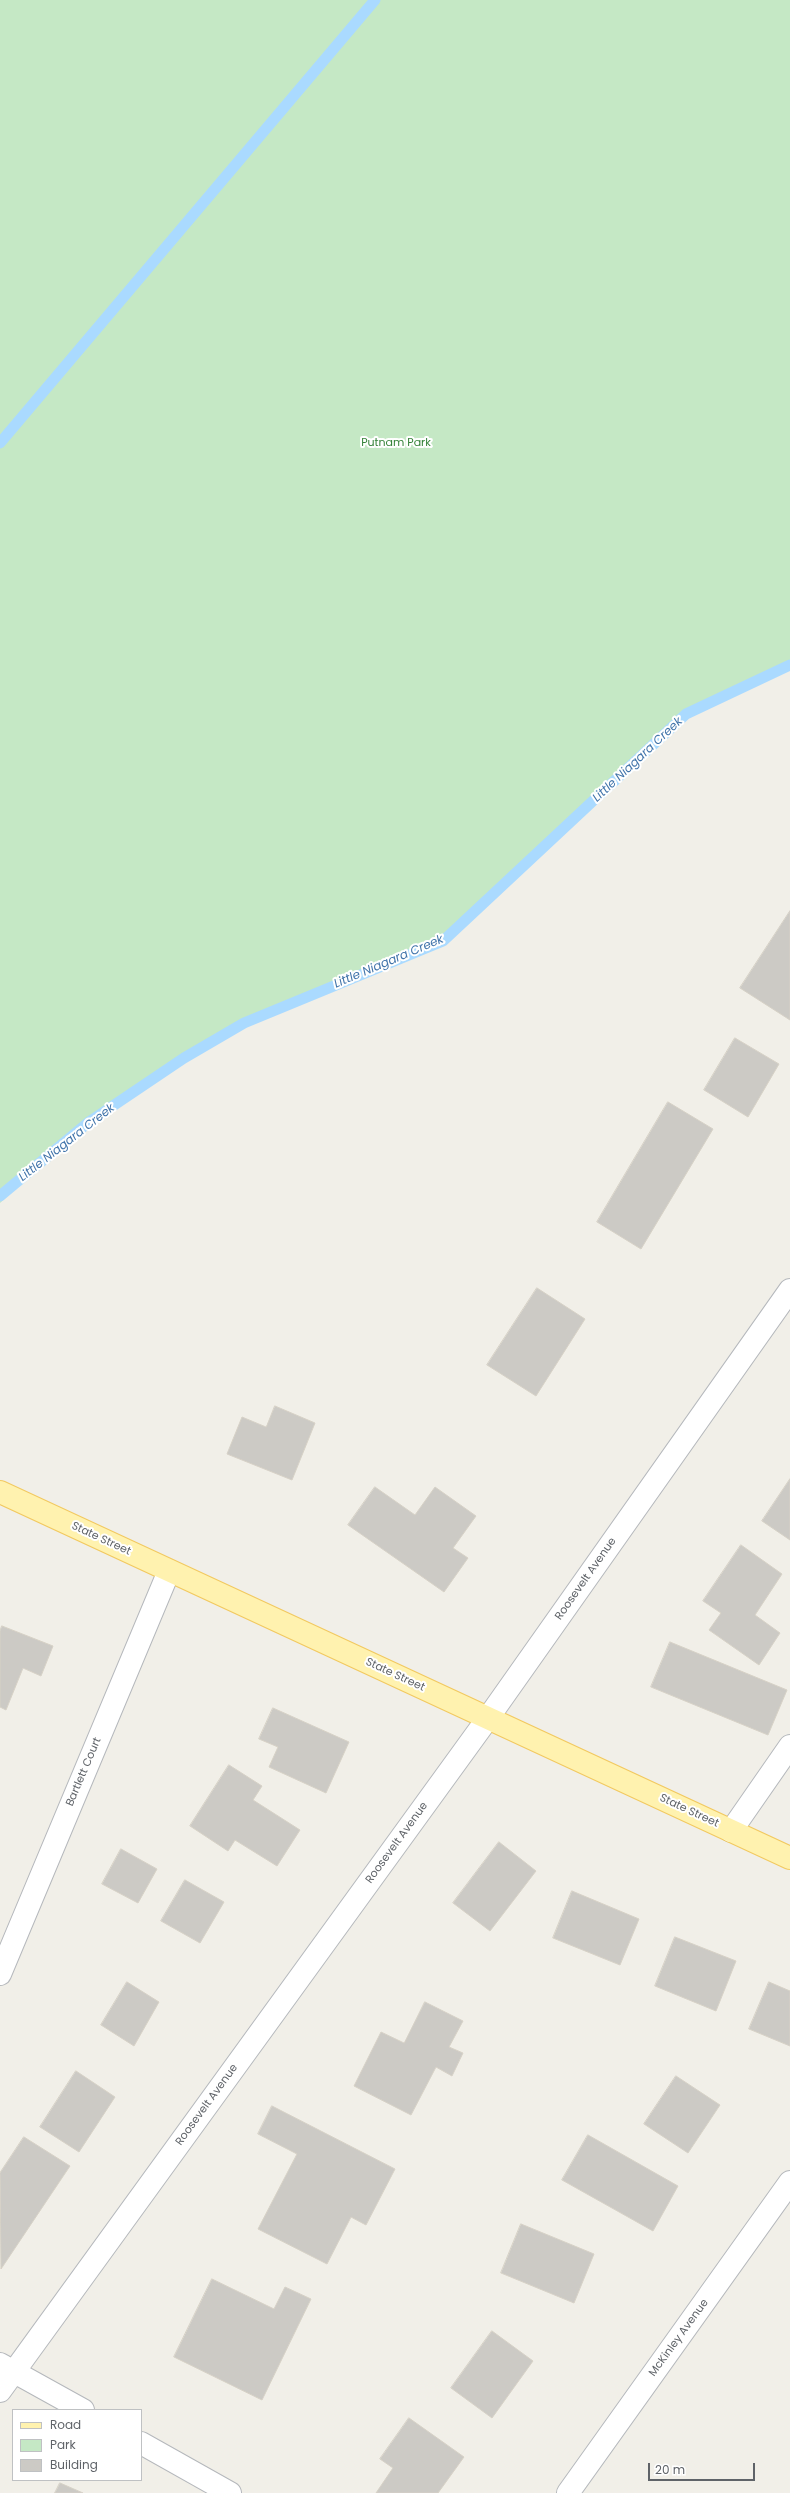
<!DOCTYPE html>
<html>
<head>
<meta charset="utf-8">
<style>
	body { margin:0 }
	#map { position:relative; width:790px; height:2493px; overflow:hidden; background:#f1efe8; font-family:Poppins,sans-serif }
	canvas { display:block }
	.legend { position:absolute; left:12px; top:2409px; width:130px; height:72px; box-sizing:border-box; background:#fff; border:1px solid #bfc1c3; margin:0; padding:5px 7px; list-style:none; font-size:12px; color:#5f6368 }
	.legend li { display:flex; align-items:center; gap:8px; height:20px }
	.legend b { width:20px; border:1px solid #bfc1c3 }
	.scale { position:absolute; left:648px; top:2463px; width:107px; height:18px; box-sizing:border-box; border:2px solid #5f6368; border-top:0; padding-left:5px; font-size:12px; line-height:14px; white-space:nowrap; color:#5f6368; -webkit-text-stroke:3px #fff; paint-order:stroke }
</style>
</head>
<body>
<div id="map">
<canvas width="790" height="2493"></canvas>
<ul class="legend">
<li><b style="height:5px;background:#fff2af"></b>Road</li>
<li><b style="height:11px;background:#c5e8c5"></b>Park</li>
<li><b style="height:11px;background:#cccac5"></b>Building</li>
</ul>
<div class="scale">20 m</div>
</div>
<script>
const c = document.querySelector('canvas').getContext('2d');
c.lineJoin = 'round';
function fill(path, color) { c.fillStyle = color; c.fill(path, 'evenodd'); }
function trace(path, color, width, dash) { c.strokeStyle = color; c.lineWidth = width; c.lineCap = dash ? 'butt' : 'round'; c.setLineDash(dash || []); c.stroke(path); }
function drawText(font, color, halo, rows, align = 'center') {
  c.font = font + ' Poppins,sans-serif'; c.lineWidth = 4; c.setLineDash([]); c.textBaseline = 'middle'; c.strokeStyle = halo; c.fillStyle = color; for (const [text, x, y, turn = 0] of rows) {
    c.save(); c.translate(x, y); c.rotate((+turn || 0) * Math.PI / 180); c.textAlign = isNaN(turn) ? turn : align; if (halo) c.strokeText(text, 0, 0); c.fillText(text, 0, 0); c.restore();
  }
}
const green = new Path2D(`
	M0,0H790V665L686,714L443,941L244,1023L184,1058L89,1122L0,1203Z`);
const stream = new Path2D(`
	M0,443L375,0
	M0,1196L89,1122L184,1058L244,1023L443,941L686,714L790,665`);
const building = new Path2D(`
	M790,911V1020L740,988Z
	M735,1038L779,1064L748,1117L704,1090Z
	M668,1102L713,1129L641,1249L597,1222Z
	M537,1288L585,1319L536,1396L487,1365Z
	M275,1406L315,1423L292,1480L227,1454L242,1417L266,1427Z
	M790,1479V1540L762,1521Z
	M375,1487L415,1515L435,1487L476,1516L453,1548L468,1558L444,1592L348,1525Z
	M741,1545L782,1574L755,1615L780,1633L759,1665L709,1630L721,1613L703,1601Z
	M2,1626L53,1646L41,1676L23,1668L6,1710L0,1707V1631Z
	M670,1642L787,1690L768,1735L651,1687Z
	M273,1708L349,1742L326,1793L269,1767L278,1747L259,1739Z
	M229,1765L262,1786L253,1800L300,1830L277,1866L235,1840L228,1851L190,1826Z
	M499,1842L536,1871L490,1931L453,1903Z
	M121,1849L157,1869L138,1903L102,1884Z
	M185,1880L224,1902L200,1943L161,1921Z
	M572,1891L639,1919L620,1965L553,1938Z
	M675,1937L736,1961L716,2011L655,1986Z
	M127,1982L159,2002L134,2046L101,2025Z
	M769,1982L790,1991V2046L749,2029Z
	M425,2002L463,2021L449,2047L463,2053L452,2076L436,2067L411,2115L354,2086L381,2032L404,2043Z
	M76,2071L115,2097L79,2152L40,2127Z
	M676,2076L720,2105L688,2153L644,2124Z
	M272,2106L395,2169L366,2225L351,2217L327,2264L258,2229L297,2154L258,2134Z
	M588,2135L678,2186L653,2231L562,2180Z
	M24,2137L70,2166L1,2269L0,2173Z
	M521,2224L594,2254L574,2303L501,2273Z
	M212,2279L274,2309L285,2287L311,2299L262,2400L174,2357Z
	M492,2331L533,2361L492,2418L451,2388Z
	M409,2418L464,2457L438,2493H376L393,2468L380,2459Z
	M60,2483L83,2493H55Z`);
const minor = new Path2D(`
	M731,1831L790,1746
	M0,1974L169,1571
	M0,2364L83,2410
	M0,2391L488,1718L790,1290
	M141,2443L230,2493
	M568,2493L790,2182`);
const major = new Path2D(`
	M0,1492L790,1858`);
const parkNames = [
	["Putnam Park",396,443]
];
const streetNames = [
	["State Street",101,1539,25],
	["Roosevelt Avenue",586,1579,-55],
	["State Street",395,1675,25],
	["Bartlett Court",84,1772,-67],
	["State Street",689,1811,25],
	["Roosevelt Avenue",397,1843,-54],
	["Roosevelt Avenue",207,2105,-54],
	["McKinley Avenue",679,2338,-54]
];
const waterNames = [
	["Little Niagara Creek",638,760,-43],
	["Little Niagara Creek",389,962,-23],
	["Little Niagara Creek",67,1143,-38]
];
fill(green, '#c5e8c5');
trace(stream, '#aadaff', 11);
fill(building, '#cccac5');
trace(building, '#d6d1c6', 1);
trace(minor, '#b5b8bc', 24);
trace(major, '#f2c960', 24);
trace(minor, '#fff', 22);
trace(major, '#fff2af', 22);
drawText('11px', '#348238', '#fff', parkNames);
drawText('11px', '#5f6368', '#fff', streetNames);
drawText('italic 12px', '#4174aa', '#fff', waterNames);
</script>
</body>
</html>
